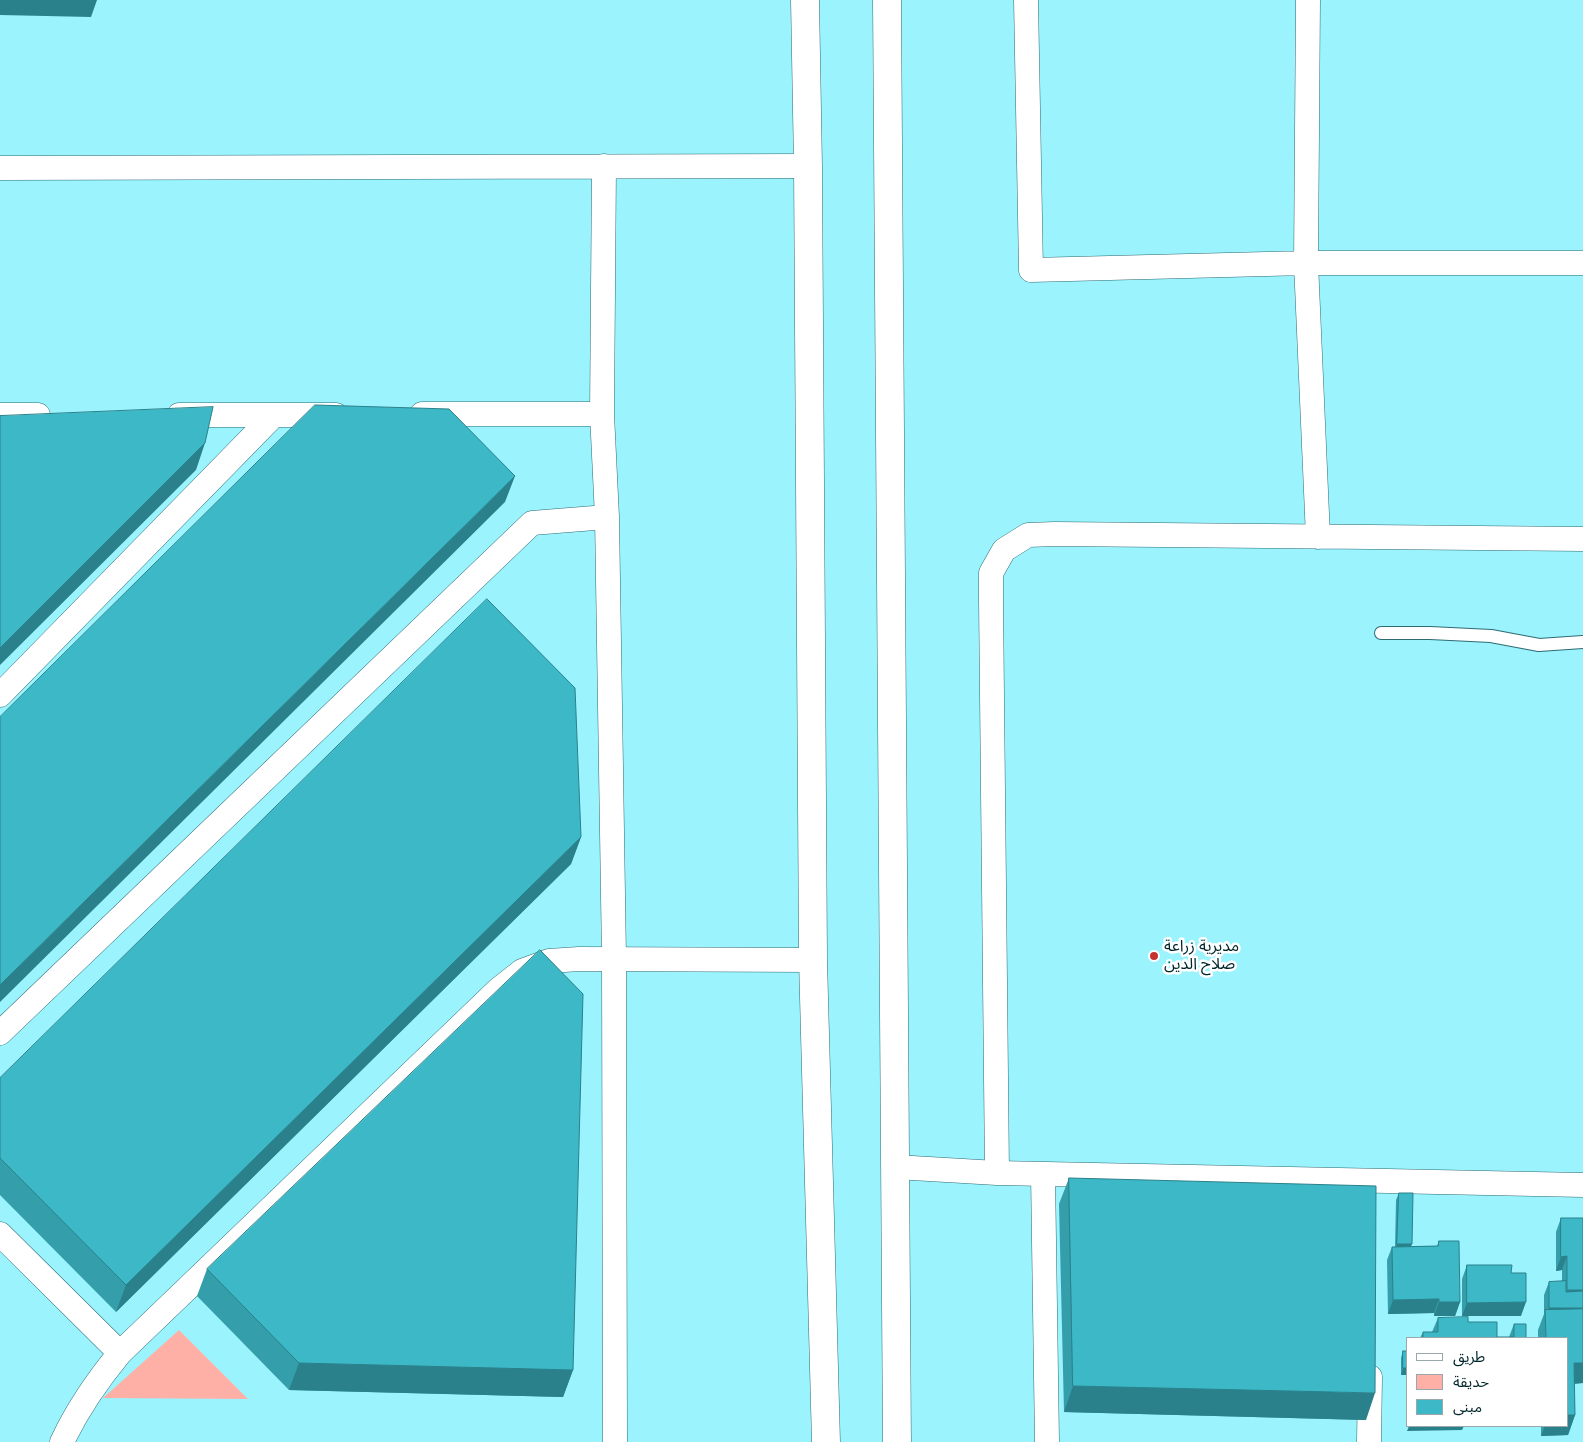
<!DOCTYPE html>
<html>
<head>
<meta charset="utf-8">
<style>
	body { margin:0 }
	#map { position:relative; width:1583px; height:1442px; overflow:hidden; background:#9bf3fe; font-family:"Space Grotesk","Noto Sans Arabic",sans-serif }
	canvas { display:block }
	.legend { position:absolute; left:1406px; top:1337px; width:162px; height:90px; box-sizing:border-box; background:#fff; border:1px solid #99a8aa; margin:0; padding:6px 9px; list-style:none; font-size:15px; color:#00262a }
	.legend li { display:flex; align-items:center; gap:10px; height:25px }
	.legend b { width:25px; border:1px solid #99a8aa }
</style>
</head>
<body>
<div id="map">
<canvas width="1583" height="1442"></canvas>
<ul class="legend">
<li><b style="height:6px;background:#fff"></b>طريق</li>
<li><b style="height:14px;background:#feb0a7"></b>حديقة</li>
<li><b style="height:14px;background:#3cb8c6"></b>مبنى</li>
</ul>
</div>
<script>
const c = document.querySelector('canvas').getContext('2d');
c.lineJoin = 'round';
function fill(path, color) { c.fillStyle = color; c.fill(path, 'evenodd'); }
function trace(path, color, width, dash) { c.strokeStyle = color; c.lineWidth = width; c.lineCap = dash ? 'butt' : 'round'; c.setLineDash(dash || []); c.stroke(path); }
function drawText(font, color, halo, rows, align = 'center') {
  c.font = font + ' "Space Grotesk","Noto Sans Arabic",sans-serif'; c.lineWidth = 5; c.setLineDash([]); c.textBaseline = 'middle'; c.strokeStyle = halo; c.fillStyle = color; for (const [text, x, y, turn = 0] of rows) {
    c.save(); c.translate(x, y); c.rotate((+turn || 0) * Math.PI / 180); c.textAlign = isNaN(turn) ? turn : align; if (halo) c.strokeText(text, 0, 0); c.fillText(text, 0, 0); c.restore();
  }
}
const green = new Path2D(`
	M179,1330L248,1399L103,1398Z`);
const lane = new Path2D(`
	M1381,633H1430L1491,636L1539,645L1583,642`);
const street = new Path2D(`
	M1026,0L1031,270L1306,263H1583
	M1308,0L1306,263L1318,537
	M0,168L808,166
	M422,414H602L607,517L614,958L615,1442
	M602,414L604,166
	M0,415H38
	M179,415H336
	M0,695L274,415
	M0,1033L532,523L607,517
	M895,1167L997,1173L1583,1185
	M997,1173L991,600V573L1004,550L1028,535L1055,534L1583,539
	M1043,1174L1047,1442
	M0,1234L120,1353
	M62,1442C78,1408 96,1382 120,1353L499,989L522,971L549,961L579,959L813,960
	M1369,1442L1370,1377`);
const primary = new Path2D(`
	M805,0L808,166L813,960L826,1442
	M887,0L897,1442`);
const wall = new Path2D(`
	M581,837L571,864L116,1312L0,1195V1078Z
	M1069,1178L1366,1420L1064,1412L1059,1204Z
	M1399,1193L1411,1246H1437L1439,1241L1460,1302L1455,1316H1434V1313L1388,1314L1387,1260L1392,1247H1395L1396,1200Z
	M1561,1218H1583V1383L1574,1384L1575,1415L1568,1435L1541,1436V1426H1567V1338H1538V1330L1544,1314V1295L1549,1282L1562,1281V1270L1556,1271V1232Z
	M1467,1265L1511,1273L1521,1316H1462V1279Z
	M207,1269L573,1370L563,1397L289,1390L197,1296Z
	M1438,1318L1468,1322L1497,1337H1509L1514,1324L1526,1338H1420L1423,1332H1432Z
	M1403,1351H1407V1375H1401V1358Z`);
const shadedWall = new Path2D(`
	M0,0H97L91,17L0,15Z
	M205,443L196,470L0,665V648Z
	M515,476L505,502L0,1002V985Z
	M581,837L571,864L116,1312L126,1285Z
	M1397,1244H1412L1409,1251H1395Z
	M1567,1256L1562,1270L1556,1271L1561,1257Z
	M1567,1290H1583V1303L1562,1304Z
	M1439,1299L1434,1313L1388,1314L1393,1300Z
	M1439,1302H1460L1455,1316H1434Z
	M1526,1302L1521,1316H1462L1467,1303Z
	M1549,1308H1583V1321L1546,1318Z
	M299,1363L573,1370L563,1397L289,1390Z
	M1574,1363H1583V1383L1567,1384Z
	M1403,1368H1407V1375H1401Z
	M1073,1386L1375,1393L1366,1420L1064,1412Z
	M1567,1415H1575L1568,1435L1541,1436L1545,1426H1567Z
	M1409,1426H1464L1462,1430L1407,1431Z`);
const building = new Path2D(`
	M315,405L449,409L515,476L0,985V717Z
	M213,407L205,443L0,648V416Z
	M487,599L575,688L581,837L126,1285L0,1158V1078Z
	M540,950L583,994L573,1370L299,1363L207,1269Z
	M1069,1178L1376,1186L1375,1393L1073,1386Z
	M1399,1193H1413L1412,1244H1397Z
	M1561,1218H1583V1290H1567V1256L1561,1257Z
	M1439,1241H1459L1460,1302H1439V1299L1393,1300L1392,1247L1438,1246Z
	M1467,1265H1512L1511,1273H1526V1302L1467,1303Z
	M1566,1281V1292L1583,1291V1308H1549V1282Z
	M1583,1309V1363H1574L1575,1415H1567V1338H1546L1545,1310Z
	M1468,1317V1322H1497V1337H1514V1324H1526V1338H1423V1332H1438V1318Z
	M1403,1351H1407V1368H1403Z`);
const markers = [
	[1154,956,5,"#c33432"]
];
const poiNames = [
	["مديرية زراعة",1164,947],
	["صلاح الدين",1164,965]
];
fill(green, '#feb0a7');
trace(lane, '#2d6b73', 14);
trace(street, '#2d6b73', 25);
trace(primary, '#2d6b73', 29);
trace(lane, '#fff', 12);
trace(street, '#fff', 24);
trace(primary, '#fff', 28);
fill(wall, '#349eaa');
fill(shadedWall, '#2a818b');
fill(building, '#3cb8c6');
trace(building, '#2a818b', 1);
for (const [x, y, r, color] of markers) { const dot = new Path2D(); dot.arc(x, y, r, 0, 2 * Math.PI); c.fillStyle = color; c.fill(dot); trace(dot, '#fff', 2); }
drawText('16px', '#00262a', '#fff', poiNames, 'left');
</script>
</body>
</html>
